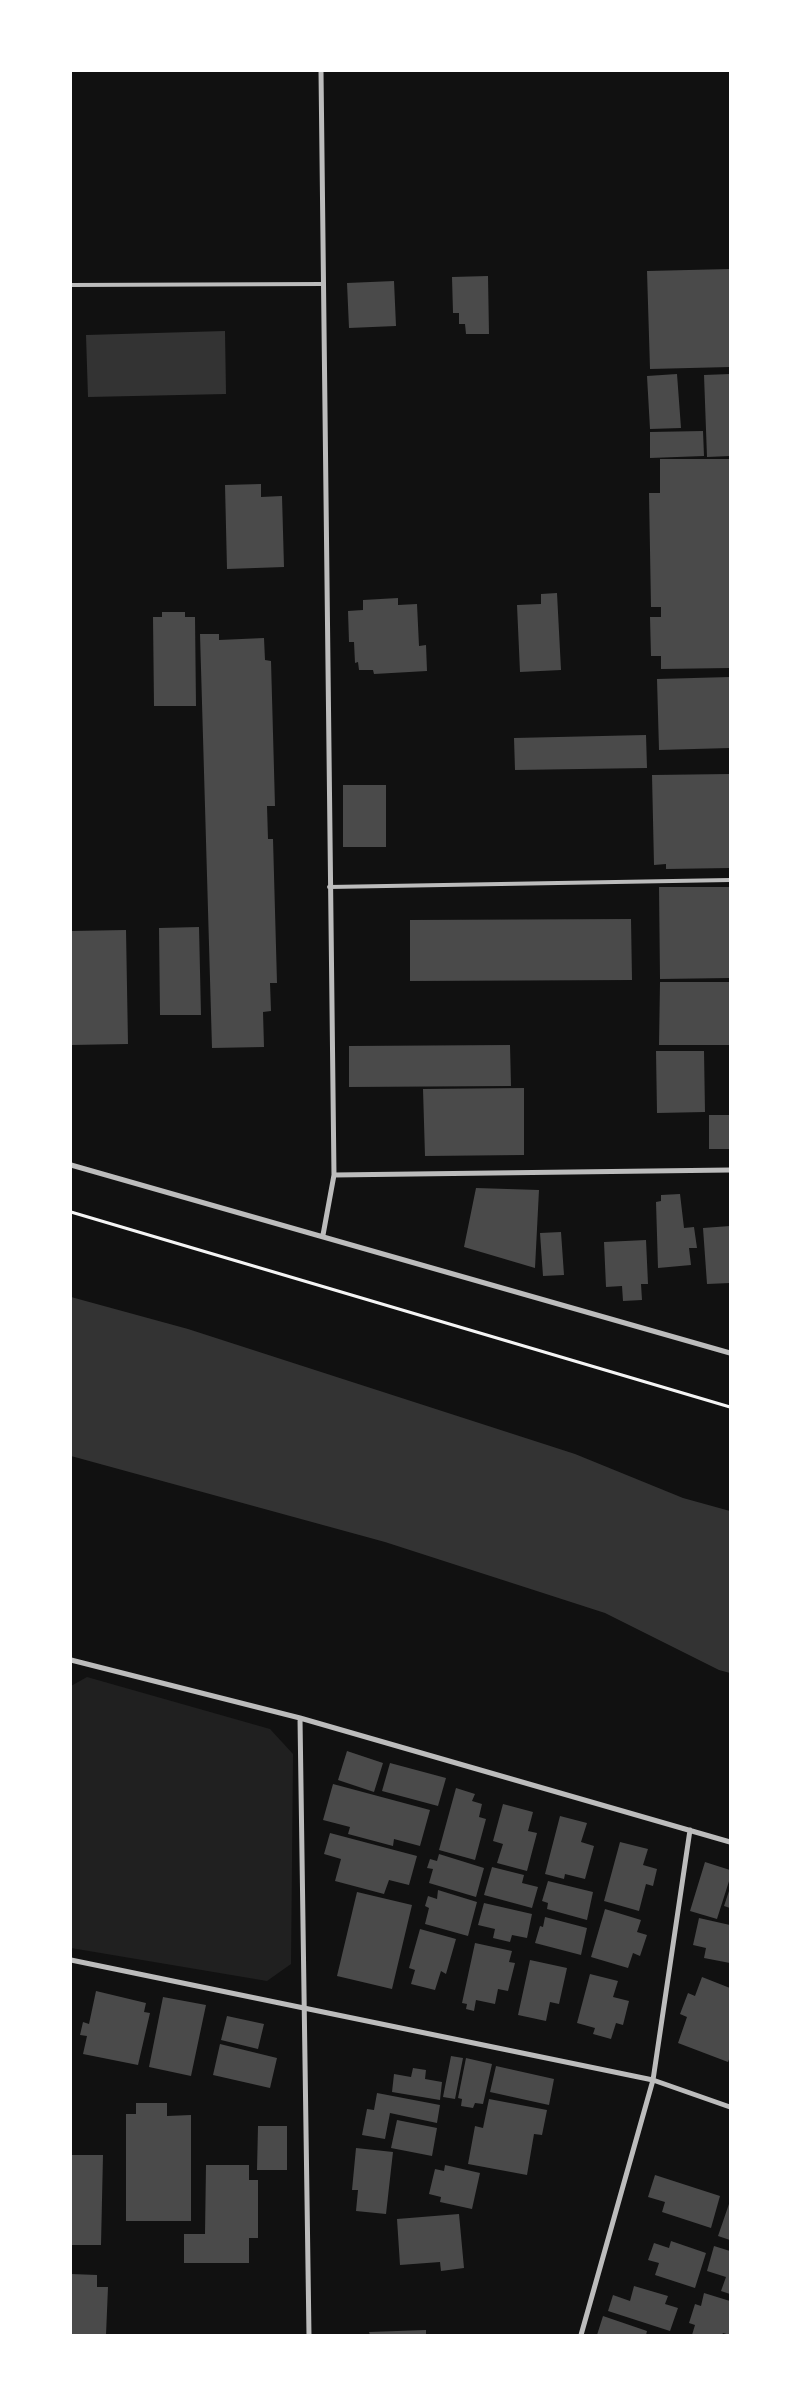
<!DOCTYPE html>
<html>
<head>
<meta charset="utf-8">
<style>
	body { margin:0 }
	#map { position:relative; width:801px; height:2406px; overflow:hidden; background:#111; font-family:"Libre Baskerville",serif }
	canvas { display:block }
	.frame { position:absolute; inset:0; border:72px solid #fff; pointer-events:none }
</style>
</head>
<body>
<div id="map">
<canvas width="801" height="2406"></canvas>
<div class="frame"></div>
</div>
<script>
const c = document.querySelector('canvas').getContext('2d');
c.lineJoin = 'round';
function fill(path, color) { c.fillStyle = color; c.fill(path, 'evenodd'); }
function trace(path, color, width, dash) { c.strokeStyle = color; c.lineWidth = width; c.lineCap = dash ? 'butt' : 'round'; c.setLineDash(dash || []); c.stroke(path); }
const green = new Path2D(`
	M87,1677L270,1729L293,1754L291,1964L267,1981L71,1948V1686Z`);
const water = new Path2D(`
	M225,331L226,394L88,397L86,335Z
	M71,1297L188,1329L575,1454L683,1498L730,1511V1673L719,1670L605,1613L385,1542L71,1456Z`);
const building = new Path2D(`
	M730,269V367L650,369L647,271Z
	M488,276L489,334H466L465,324H459V313H453L452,277Z
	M394,281L396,326L349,328L347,283Z
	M677,374L681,428L650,429L647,376Z
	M730,374V456L707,457L704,375Z
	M703,431L704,456L650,458V432Z
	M660,459H730V668L661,669V656H651L650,617H661V607H651L649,493H660Z
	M261,484V497L282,496L284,567L227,569L225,485Z
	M557,593L561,670L520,672L517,605L541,604V594Z
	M398,598V605L417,604L419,646L426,645L427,671L374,674L373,670H359L358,662L355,663L354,642H349L348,611L363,610V600Z
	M162,612H185V617H195L196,706H154L153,617H162Z
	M200,634H219V640L264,638L265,660L271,661L275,806H267L268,839H273L277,983H270L271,1011L263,1012L264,1047L212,1048Z
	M730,677V748L659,750L657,679Z
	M646,735L647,768L515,770L514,738Z
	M730,774V868L666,869V864L654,865L652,775Z
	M343,785H386V847H343Z
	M659,887H730V978L660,979Z
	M631,919L632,980L410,981V920Z
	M199,927L201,1015H160L159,928Z
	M126,930L128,1044L71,1045V931Z
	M660,982H730V1045H659Z
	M510,1045L511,1086L349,1087V1046Z
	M656,1051H704L705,1112L657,1113Z
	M524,1088V1155L425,1156L423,1089Z
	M709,1115H730V1149H709Z
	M476,1188L539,1190L535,1268L464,1247Z
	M680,1194L684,1228L694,1227L697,1248H689L691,1265L658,1268L656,1202L661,1201V1195Z
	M730,1226V1283L707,1284L703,1228Z
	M561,1232L564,1275L543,1276L540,1233Z
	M646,1240L648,1284H641L642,1300L623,1301L622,1286L606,1287L604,1242Z
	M347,1751L383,1763L374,1792L338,1780Z
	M390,1763L446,1778L438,1806L382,1791Z
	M333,1784L430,1810L420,1846L394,1839L393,1846L348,1834L350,1827L323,1820Z
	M456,1788L475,1794L472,1801L482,1804L479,1817L486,1819L475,1860L439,1850Z
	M503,1804L533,1812L528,1831L537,1833L527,1871L497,1863L503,1844L493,1841Z
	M560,1816L587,1823L581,1842L594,1846L585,1879L565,1874L564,1879L545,1874Z
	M330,1833L417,1856L409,1885L389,1880L384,1894L335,1881L341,1859L324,1854Z
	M620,1842L648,1849L643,1865L657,1869L653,1886L646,1884L639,1911L604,1901Z
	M439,1854L484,1868L476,1897L429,1883L433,1869L427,1868L430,1859L437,1861Z
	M705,1862L730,1870V1878L717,1919L690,1911Z
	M492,1867L524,1875L522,1883L538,1887L532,1908L484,1895Z
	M548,1881L593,1892L587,1920L547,1909L548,1903L542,1901Z
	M438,1890L477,1902L468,1936L425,1924L429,1908L425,1906L428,1896L437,1899Z
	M729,1891H730V1908L724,1906Z
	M357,1892L412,1905L392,1989L337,1976Z
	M484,1903L532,1914L527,1938L512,1935L510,1942L493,1938L495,1929L478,1925Z
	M605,1909L641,1920L637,1932L647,1935L640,1956L633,1953L628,1968L591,1957Z
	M545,1917L587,1928L581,1955L535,1943L540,1926L543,1927Z
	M699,1918L730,1925V1963L704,1958L706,1948L693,1945Z
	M420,1929L456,1939L446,1974L441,1971L435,1990L411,1984L415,1970L409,1968Z
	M475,1943L512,1951L509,1962L515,1963L508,1991L498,1989L495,2004L476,2000L474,2011L466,2009L467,2004L462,2003Z
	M530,1960L567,1968L559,2004L550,2002L546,2021L518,2015Z
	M590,1974L618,1981L613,1997L629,2001L623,2025L616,2023L611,2039L593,2034L595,2028L577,2023Z
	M702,1977L730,1988V2057L728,2062L678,2043L687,2017L680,2014L688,1993L695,1996Z
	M96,1991L146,2003L144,2012L150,2013L138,2065L83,2054L87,2036L80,2035L83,2022L89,2024Z
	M163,1997L206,2005L191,2076L149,2067Z
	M227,2016L264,2024L258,2049L221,2040Z
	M220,2044L277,2058L270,2088L213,2075Z
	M451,2056L463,2058L455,2099L443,2097Z
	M466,2058L492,2064L483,2104L475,2103L473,2108L461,2106L462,2099L458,2098Z
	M496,2066L554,2079L549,2105L490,2092Z
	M413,2068L426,2070L425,2079L442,2082L440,2100L392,2092L394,2074L411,2077Z
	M377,2093L440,2105L437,2123L390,2113L385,2139L362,2135L367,2109L374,2110Z
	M489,2099L547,2110L542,2135L534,2134L527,2175L468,2164L475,2126L483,2128Z
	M136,2103H167V2116L191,2115V2221H126V2114H136Z
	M397,2120L437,2128L432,2156L391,2148Z
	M258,2126H287V2170H257Z
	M356,2148L393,2152L386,2214L356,2211L358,2190H352Z
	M71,2155H103L101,2245H71Z
	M206,2165H249V2180H258V2238H249V2263H184V2234H205Z
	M445,2165L480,2173L472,2209L440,2202L441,2197L429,2194L435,2169L444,2171Z
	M655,2175L720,2196L711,2228L662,2212L665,2202L648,2197Z
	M730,2201V2240L718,2236Z
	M459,2214L464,2268L441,2271L440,2262L400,2265L397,2219Z
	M671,2241L706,2253L695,2288L655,2275L659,2263L648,2260L654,2243L669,2248Z
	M714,2246L730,2251V2294L721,2291L726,2277L707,2271Z
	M71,2274L97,2275V2287H108L106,2335H71Z
	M634,2286L668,2296L665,2304L678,2308L670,2331L608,2311L613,2295L630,2301Z
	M704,2293L730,2301V2335L723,2333L722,2335H692L695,2325L689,2323L695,2304L701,2306Z
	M603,2316L647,2331L646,2335H597Z
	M426,2330V2335H370L369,2332Z`);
const path = new Path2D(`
	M71,1212L730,1407`);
const service = new Path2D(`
	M71,285L323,284
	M329,887L730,880`);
const minor = new Path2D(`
	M321,71L334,1175L323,1235
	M71,1165L730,1353
	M334,1175L730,1170
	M71,1660L300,1718L730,1842
	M300,1718L309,2335
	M71,1960L653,2080L730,2107
	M581,2335L653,2080L690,1830`);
fill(green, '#202020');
fill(water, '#333');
fill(building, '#4a4a4a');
trace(path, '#f5f5f5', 3);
trace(service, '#bcbcbc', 4);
trace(minor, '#bcbcbc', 5);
</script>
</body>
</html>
